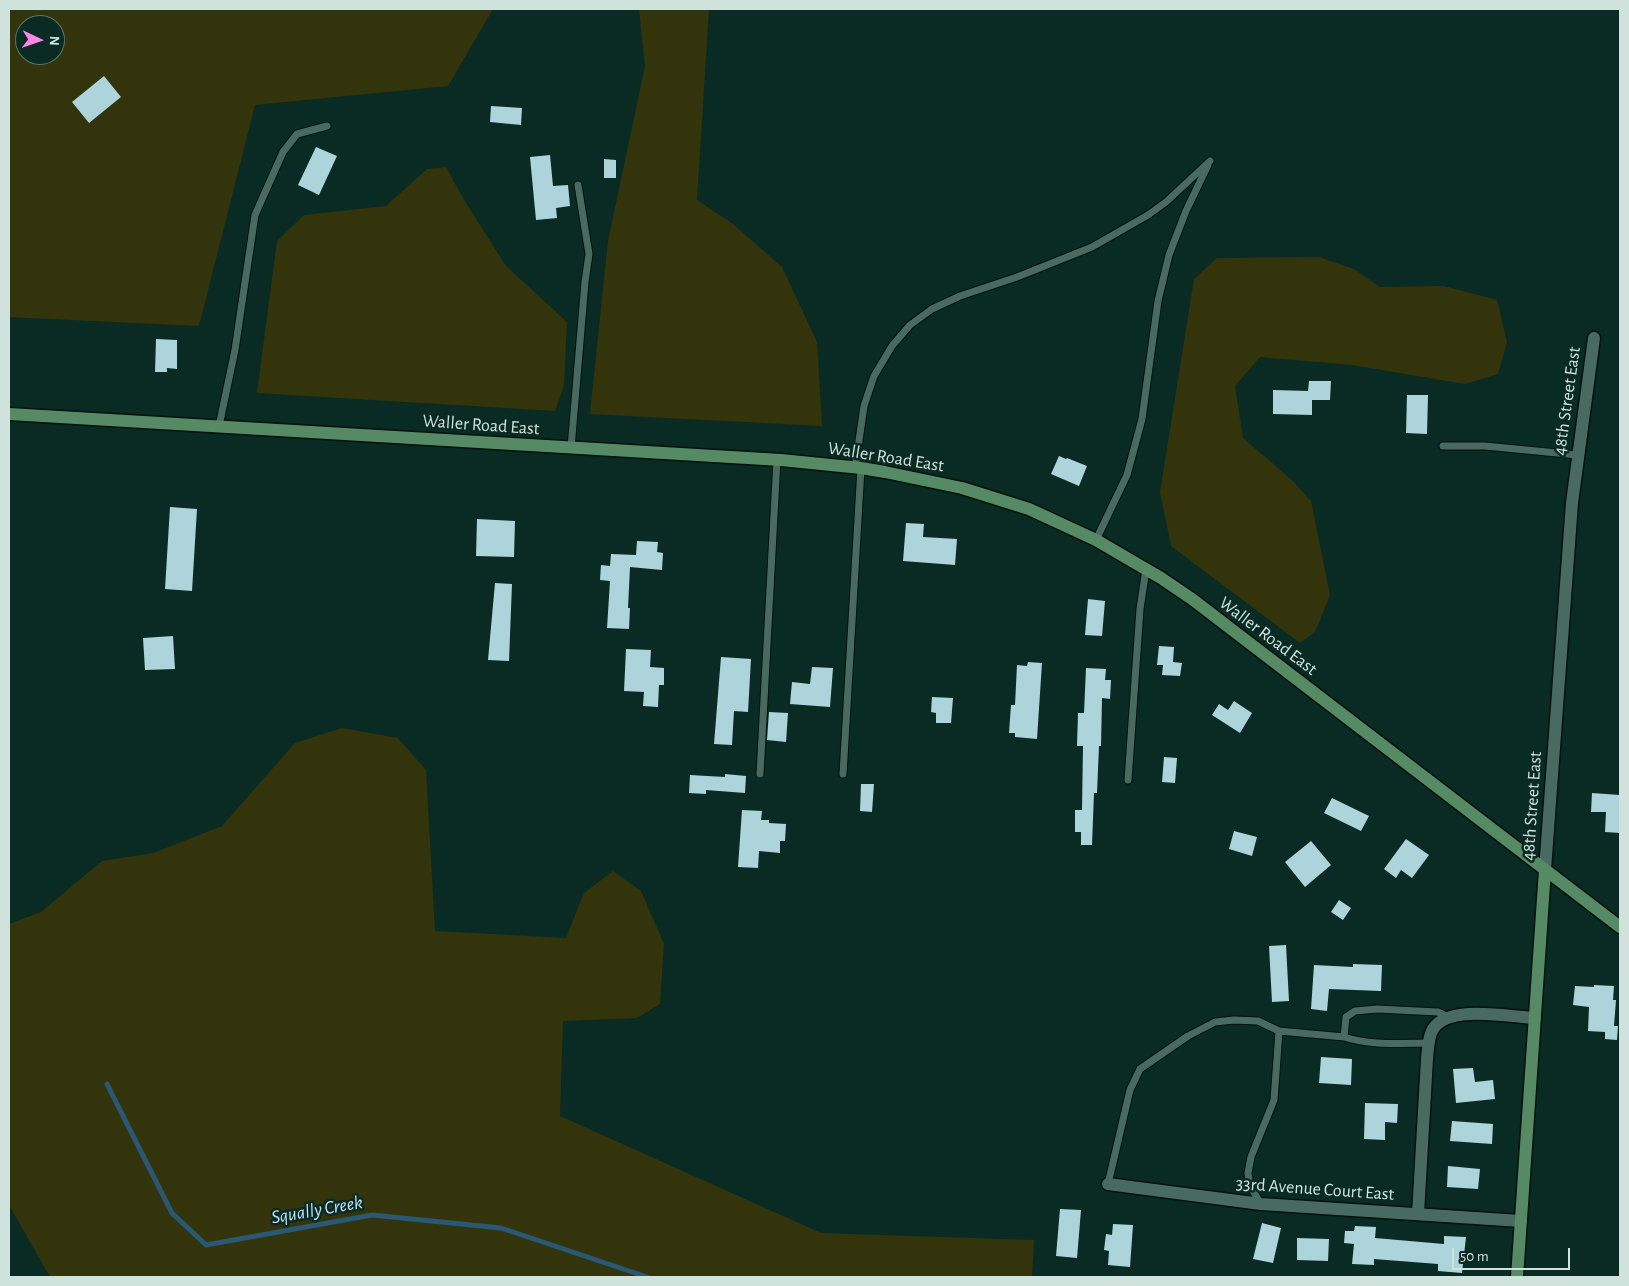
<!DOCTYPE html>
<html>
<head>
<meta charset="utf-8">
<style>
	body { margin:0 }
	#map { position:relative; width:1629px; height:1286px; overflow:hidden; background:#092b23; font-family:"Alegreya Sans",sans-serif }
	canvas { display:block }
	.frame { position:absolute; inset:0; border:10px solid #d0e2dc; pointer-events:none }
	.north { position:absolute; left:15px; top:15px; width:50px; height:50px; box-sizing:border-box; background:#092b23; border:1px solid #59746d; border-radius:50%; rotate:93deg; font-size:14px; font-weight:700; line-height:20px; text-align:center; color:#d0e2dc }
	.north::after { content:''; display:block; margin:auto; width:18px; height:22px; background:#fa87e7; clip-path:polygon(50% 0,100% 100%,50% 72%,0 100%) }
	.scale { position:absolute; left:1452px; top:1248px; width:118px; height:22px; box-sizing:border-box; border:2px solid #d0e2dc; border-top:0; padding-left:6px; font-size:15px; line-height:18px; white-space:nowrap; color:#d0e2dc; -webkit-text-stroke:4px #092b23; paint-order:stroke }
</style>
</head>
<body>
<div id="map">
<canvas width="1629" height="1286"></canvas>
<div class="frame"></div>
<div class="north">N</div>
<div class="scale">50 m</div>
</div>
<script>
const c = document.querySelector('canvas').getContext('2d');
c.lineJoin = 'round';
function fill(path, color) { c.fillStyle = color; c.fill(path, 'evenodd'); }
function trace(path, color, width, dash) { c.strokeStyle = color; c.lineWidth = width; c.lineCap = dash ? 'butt' : 'round'; c.setLineDash(dash || []); c.stroke(path); }
function drawText(font, color, halo, rows, align = 'center') {
  c.font = font + ' "Alegreya Sans",sans-serif'; c.lineWidth = 5; c.setLineDash([]); c.textBaseline = 'middle'; c.strokeStyle = halo; c.fillStyle = color; for (const [text, x, y, turn = 0] of rows) {
    c.save(); c.translate(x, y); c.rotate((+turn || 0) * Math.PI / 180); c.textAlign = isNaN(turn) ? turn : align; if (halo) c.strokeText(text, 0, 0); c.fillText(text, 0, 0); c.restore();
  }
}
const green = new Path2D(`
	M9,9H493L448,86L255,105L199,326L9,317ZM25,25H55V55H25Z
	M639,9H709L697,200L733,224L782,267L817,342L822,426L590,414L608,241L645,66Z
	M446,167L464,200L506,266L567,322L564,386L555,411L257,393L277,241L304,215L386,206L427,169Z
	M1319,257L1354,269L1380,287L1444,286L1497,300L1507,342L1498,374L1465,384L1352,365L1260,357L1235,386L1243,438L1293,481L1311,501L1330,595L1315,632L1300,643L1171,546L1160,492L1194,279L1217,258Z
	M342,728L398,738L426,770L435,931L566,938L584,893L613,871L641,891L664,944L660,1004L637,1018L563,1021L560,1116L821,1233L1034,1240L1032,1277H50L9,1205V924L41,912L102,861L153,853L222,826L295,743Z`);
const stream = new Path2D(`
	M107,1084L172,1213L206,1245L372,1215L501,1228L647,1277`);
const building = new Path2D(`
	M104,76L121,97L89,123L72,102Z
	M491,106L522,108L521,125L490,122Z
	M316,147L337,156L319,195L298,185Z
	M550,155L553,186L568,185L570,206L556,208L557,218L536,220L530,157Z
	M604,159L616,160V178H604Z
	M156,339L177,340V369L167,368V372H155Z
	M1309,381H1331L1330,400H1312V415L1273,414V390L1308,391Z
	M1407,395H1428L1427,434L1406,433Z
	M1059,456L1066,459L1067,458L1087,466L1079,486L1051,474Z
	M170,507L197,509L192,591L165,589Z
	M477,519L515,521L514,557L476,556Z
	M906,523L924,524L923,537L957,539L955,565L903,561Z
	M637,541L658,542L657,552L663,553L662,570L630,567L628,608H630L629,629L607,628L610,581L600,580L601,565L610,566L611,554L636,555Z
	M495,583L512,584L509,661L488,660Z
	M1088,599L1105,601L1102,636L1085,635Z
	M173,636L175,669L145,670L143,638Z
	M1159,646L1174,647L1173,662L1182,663L1180,676L1162,675L1163,665H1157Z
	M626,649L651,650L650,667L664,668V685H659L658,707L643,706L644,692L624,691Z
	M721,657L751,659L748,712L734,711L732,745L714,744Z
	M1028,662L1042,663L1037,739L1015,737V733H1009L1011,705H1015L1017,665L1027,666Z
	M812,667L833,668L830,707L790,704L792,682L810,684Z
	M1086,668L1106,669L1105,680H1111L1110,699L1102,698L1101,746H1099L1097,793H1094L1092,845H1081V832H1075V810H1082L1083,746H1077L1078,713H1084Z
	M932,697L953,698L951,723H936V713L931,712Z
	M1234,701L1252,713L1240,733L1212,715L1219,704L1228,710Z
	M769,712L788,713L786,742L767,740Z
	M1164,757L1177,758L1175,783L1162,782Z
	M725,774L746,776L745,793L706,790V794L689,793L690,775L725,777Z
	M861,784H874L872,812L860,811Z
	M1592,793L1620,795V833L1605,832L1606,812H1591Z
	M1332,798L1369,816L1361,831L1324,813Z
	M742,810L762,811L761,820H769V823L786,824L785,841H780V853L759,851L758,868L738,867Z
	M1234,831L1257,837L1252,856L1229,849Z
	M1406,839L1429,855L1412,878L1401,870L1396,878L1384,869Z
	M1311,841L1331,865L1305,887L1285,862Z
	M1339,900L1351,908L1343,920L1331,912Z
	M1286,945L1289,1001L1272,1002L1269,946Z
	M1353,964L1382,965L1381,991L1329,989L1327,1011L1311,1009L1314,965L1353,967Z
	M1594,985L1614,986L1613,1000H1616L1614,1026H1618L1617,1040L1605,1039V1032L1588,1031L1589,1007L1573,1005L1575,986L1594,987Z
	M1321,1057L1352,1059L1351,1085L1319,1083Z
	M1473,1068L1475,1082L1493,1080L1495,1099L1456,1103L1453,1069Z
	M1365,1103L1398,1104L1397,1123L1385,1122V1140L1364,1139Z
	M1452,1121L1493,1124L1492,1144L1450,1141Z
	M1448,1166L1480,1169L1478,1189L1447,1187Z
	M1060,1209L1081,1210L1077,1258L1056,1256Z
	M1262,1223L1281,1228L1273,1263L1253,1259Z
	M1113,1224L1133,1225L1130,1267L1108,1265L1109,1251L1104,1250L1106,1234L1112,1235Z
	M1355,1226L1376,1227L1375,1238L1444,1244V1236L1466,1237L1462,1273L1438,1271V1264L1374,1259V1265L1352,1264L1354,1244L1344,1243L1345,1231H1354Z
	M1297,1238L1329,1239L1328,1261L1297,1260Z`);
const lane = new Path2D(`
	M219,426L235,350L255,215L283,152L297,134L327,126
	M1443,446H1485L1578,455
	M571,448L585,282L589,254L578,185
	M855,468L864,406L874,376L892,346L910,325L932,309L960,296L1017,277L1092,247L1148,215L1166,202L1210,161
	M1096,540L1127,475L1142,419L1158,301L1169,255L1186,211L1208,165
	M760,774L777,460
	M843,774L861,468
	M1128,780L1140,609L1146,569
	M1429,1043C1400,1043 1372,1046 1344,1037L1346,1017L1355,1011L1377,1009L1438,1012L1448,1017
	M1108,1184L1130,1090L1140,1069L1188,1036L1215,1022L1234,1020L1258,1021L1279,1031L1344,1037
	M1261,1204L1250,1186L1248,1173L1251,1157L1274,1100L1279,1031`);
const street = new Path2D(`
	M1545,870L1572,503L1594,338
	M1108,1184L1261,1204L1521,1221
	M1418,1214L1427,1059C1428,1049 1428,1037 1433,1029C1449,1004 1510,1017 1535,1018`);
const secondary = new Path2D(`
	M9,414L781,460L861,468L885,472L962,488L1029,509L1096,540L1161,578L1192,599L1620,927
	M1517,1277L1545,870`);
const streetNames = [
	["48th Street East",1567,401,-82],
	["Waller Road East",481,425,4],
	["Waller Road East",886,457,9],
	["Waller Road East",1268,636,37],
	["48th Street East",1532,806,-86],
	["33rd Avenue Court East",1315,1189,4]
];
const waterNames = [
	["Squally Creek",317,1210,-10]
];
fill(green, '#33340c');
trace(stream, '#2a5773', 5);
fill(building, '#add4da');
trace(lane, '#00120d', 9);
trace(street, '#00120d', 15);
trace(secondary, '#00120d', 15);
trace(lane, '#496a61', 7);
trace(street, '#496a61', 12);
trace(secondary, '#558a65', 12);
drawText('18px', '#d0e2dc', '#092b23', streetNames);
drawText('italic 19px', '#c6e1f5', '#092b23', waterNames);
</script>
</body>
</html>
